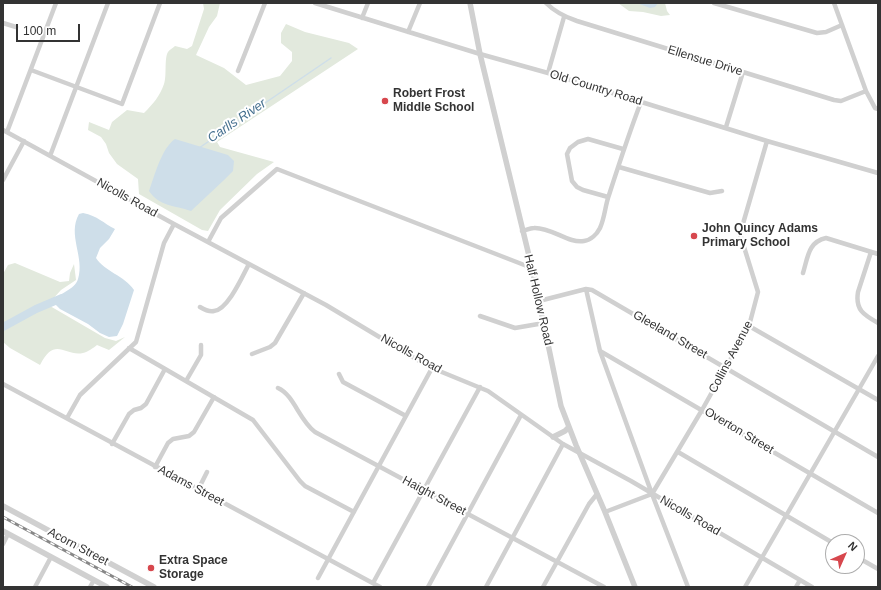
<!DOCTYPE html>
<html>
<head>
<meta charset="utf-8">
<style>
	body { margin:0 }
	#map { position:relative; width:881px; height:590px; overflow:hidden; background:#fff; font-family:Arial,sans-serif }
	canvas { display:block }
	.frame { position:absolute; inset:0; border:4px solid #333; pointer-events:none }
	.north { position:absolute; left:825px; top:534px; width:40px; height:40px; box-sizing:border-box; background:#fff; border:1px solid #adadad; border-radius:50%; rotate:45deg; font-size:11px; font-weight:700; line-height:16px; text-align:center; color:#333 }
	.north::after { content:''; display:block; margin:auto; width:14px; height:18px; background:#d7474d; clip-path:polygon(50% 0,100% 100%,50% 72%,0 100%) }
	.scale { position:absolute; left:16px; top:24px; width:64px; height:18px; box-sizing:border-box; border:2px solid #333; border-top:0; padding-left:5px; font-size:12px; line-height:14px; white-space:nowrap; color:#333; -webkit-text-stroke:3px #fff; paint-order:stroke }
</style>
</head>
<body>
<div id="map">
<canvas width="881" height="590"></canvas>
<div class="frame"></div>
<div class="north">N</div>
<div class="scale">100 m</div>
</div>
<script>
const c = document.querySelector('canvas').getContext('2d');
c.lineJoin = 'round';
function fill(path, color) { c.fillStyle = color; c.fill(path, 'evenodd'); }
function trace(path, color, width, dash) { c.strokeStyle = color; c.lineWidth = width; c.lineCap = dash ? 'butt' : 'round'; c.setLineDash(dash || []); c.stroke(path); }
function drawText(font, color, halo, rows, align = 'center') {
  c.font = font + ' Arial,sans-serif'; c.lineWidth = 4; c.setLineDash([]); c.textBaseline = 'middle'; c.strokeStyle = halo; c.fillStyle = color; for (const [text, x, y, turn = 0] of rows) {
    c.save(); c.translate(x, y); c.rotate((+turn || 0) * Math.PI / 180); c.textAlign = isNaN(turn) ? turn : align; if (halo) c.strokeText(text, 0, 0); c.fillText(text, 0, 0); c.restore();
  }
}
const green = new Path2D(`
	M203,3H220L217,16L209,27L196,55L224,68L246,85L280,76L292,61V52L281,43V33L286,24L305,32L349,43L358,49L217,142L220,147L274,162L257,174L220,210L208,231L202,230L139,194L138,179L117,164L109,153L106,144L101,137L88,130L89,122L109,130L112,122L127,110L144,113C153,104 160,96 164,84C167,76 164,58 168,52C169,50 173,48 175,46L187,49L192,46L204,9Z
	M618,3H665L667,11L670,15L661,16L643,12L629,11Z
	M15,263L60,282L69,281L70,273L74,264L76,280L61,290L51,301L47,303L50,306L105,338L116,341L125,337L109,350L97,345C93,348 88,352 83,353C65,357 55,335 40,365L10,348L3,342V274L8,265Z`);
const water = new Path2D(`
	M637,3H658L655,7L650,8Z
	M175,139L228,155L234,161L233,171L224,180L191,211C174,205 160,207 149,191C155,175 161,149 175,139Z
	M83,213C98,216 103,223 115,229L109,239L100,248L96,258C105,272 124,275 134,290L123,324L117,336L109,337L100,333L88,324L60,309L53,302C58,293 75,290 78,279C85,257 67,235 79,214Z`);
const stream = new Path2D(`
	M199,148L331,58`);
const river = new Path2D(`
	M3,327L36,309L62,298`);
const minor = new Path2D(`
	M315,3L480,54L548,73L767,141L878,173
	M546,3C555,12 565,17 577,21L834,100L841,101L866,91
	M714,3L817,33L826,32L842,25
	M834,3L866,91L875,108L878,109
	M362,18L368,3
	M3,23L16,27
	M408,32L420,3
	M31,70L122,104L160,3
	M238,71L265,3
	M548,73L564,17
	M726,127L743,72
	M3,130L174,224L326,305L421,362L432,368L488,391L563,444L631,481L812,587
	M7,132L56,3
	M50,156L108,3
	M619,167L710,193L722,191
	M3,180L24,141
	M608,197L583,190L577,187L572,181L567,154L570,148L578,142L588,139L623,149
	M522,231C526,230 530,228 534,228C551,227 569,244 584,241C591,240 597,234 600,228C605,217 605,206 609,195C619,164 629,133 641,102
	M208,242L221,218L277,169L532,268
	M871,252L858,292C855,310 864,315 878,323
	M803,273C808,257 808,242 826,238L878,254
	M586,289L600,351L652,494L688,587
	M539,301L586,289L592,290L878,457
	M200,307C205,310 209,312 214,311C228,310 243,275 249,264
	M480,316L515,328L544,323
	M749,326L878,400
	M129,348L253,420L300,481L305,486L354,512
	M600,351L878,513
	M252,354L270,347L275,343L304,293
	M339,374L343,382L406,416
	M186,381L201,355V345
	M3,384L380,587
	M278,388C294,395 299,420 315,432L604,587
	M67,418L80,395L136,342L164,243L174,224
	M112,444L129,414L134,410L141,408L146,404L165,369
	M678,452L833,543
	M155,467L168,443L173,439L189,436L194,432L214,397
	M198,490L207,472
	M605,512L652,494L702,410L749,326L758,292L740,234L767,141
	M3,544L8,534
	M857,557L878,569
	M318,578L432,368
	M373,583L480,387
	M35,587L51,557
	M90,587L94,580
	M428,587L521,415
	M486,587L563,444
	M543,587L589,504L597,494
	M745,587L878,356
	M796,587L800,580`);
const tertiary = new Path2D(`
	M470,3L480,54L532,268L561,406L576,445L605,512L635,587
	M553,437L565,431L569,427
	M3,506L154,587
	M3,531L107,587`);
const rail = new Path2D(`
	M3,517L132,587`);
const markers = [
	[385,101,4,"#d7474d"],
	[694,236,4,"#d7474d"],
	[151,568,4,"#d7474d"]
];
const streetNames = [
	["Ellensue Drive",705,61,17],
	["Old Country Road",596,88,17],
	["Nicolls Road",127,198,29],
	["Half Hollow Road",538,300,77],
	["Gleeland Street",670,335,30],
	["Nicolls Road",411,354,29],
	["Collins Avenue",731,357,-62],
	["Overton Street",739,431,31],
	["Adams Street",191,486,28],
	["Haight Street",434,496,28],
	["Nicolls Road",690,516,30],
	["Acorn Street",78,547,28]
];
const poiNames = [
	["Robert Frost",393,94],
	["Middle School",393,108],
	["John Quincy Adams",702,229],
	["Primary School",702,243],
	["Extra Space",159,561],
	["Storage",159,575]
];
const waterNames = [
	["Carlls River",237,121,-34]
];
fill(green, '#e2e9dd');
fill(water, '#cedee9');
trace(stream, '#cedee9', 1.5);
trace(river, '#cedee9', 8);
trace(minor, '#d0d0d0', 4.5);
trace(tertiary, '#d0d0d0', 5.5);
trace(rail, '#888', 3);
trace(rail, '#fff', 1.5, [4.5]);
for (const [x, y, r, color] of markers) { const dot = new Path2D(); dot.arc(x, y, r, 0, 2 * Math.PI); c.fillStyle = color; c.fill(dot); trace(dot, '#fff', 1.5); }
drawText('12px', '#333', '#fff', streetNames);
drawText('bold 12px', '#333', '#fff', poiNames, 'left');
drawText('italic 13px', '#46708f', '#fff', waterNames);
</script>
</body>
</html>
